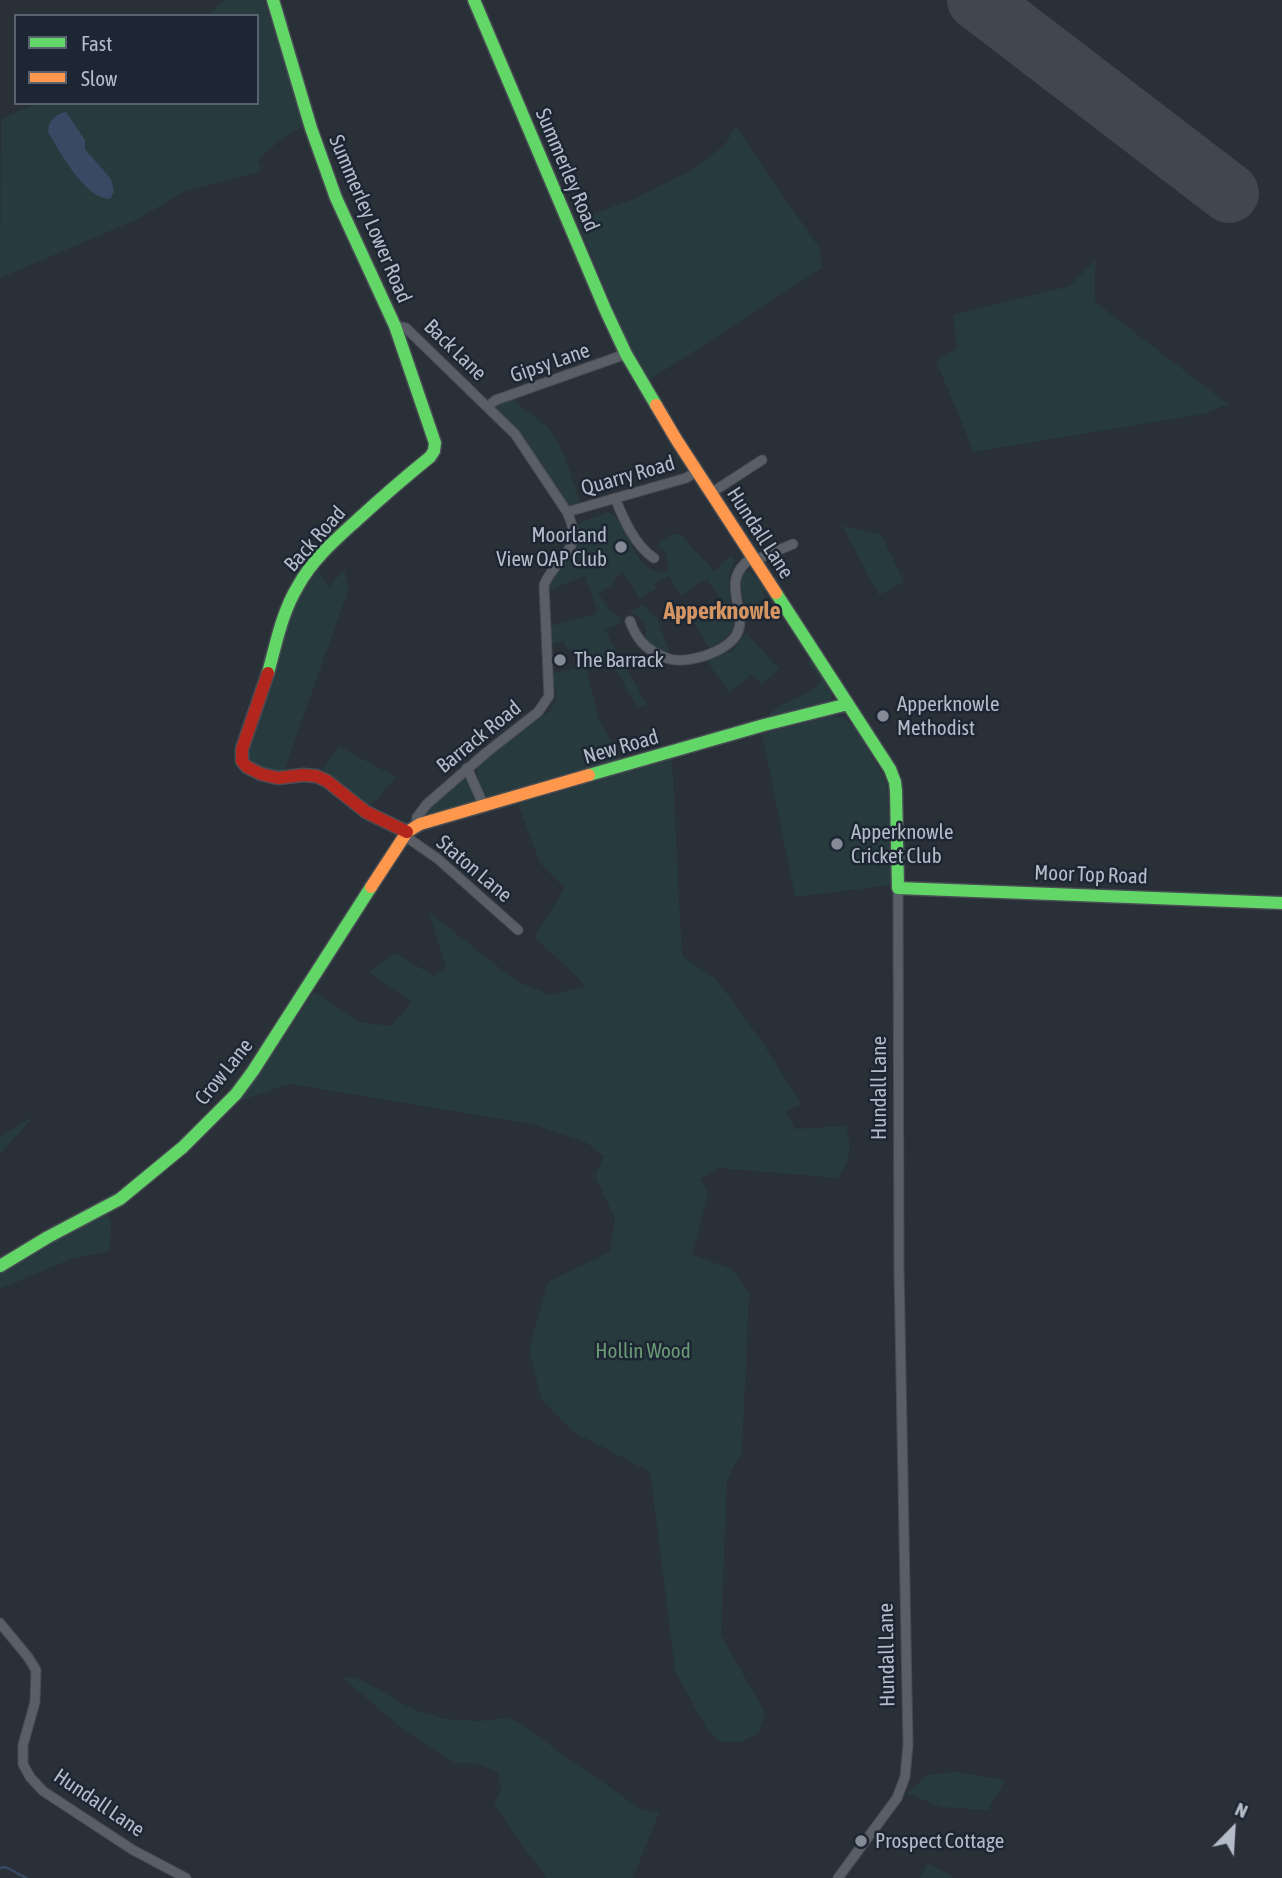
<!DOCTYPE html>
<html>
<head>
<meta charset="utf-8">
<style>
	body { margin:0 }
	#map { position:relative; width:1282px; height:1878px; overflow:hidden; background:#2a3038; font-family:"Asap Condensed",sans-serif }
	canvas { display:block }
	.legend { position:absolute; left:14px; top:14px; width:245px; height:91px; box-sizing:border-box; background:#1d2633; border:2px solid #59626f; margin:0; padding:9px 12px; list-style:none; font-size:21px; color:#b4bcc9 }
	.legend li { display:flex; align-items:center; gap:14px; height:35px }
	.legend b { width:35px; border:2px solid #59626f }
	.north { position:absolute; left:1198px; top:1794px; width:70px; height:70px; -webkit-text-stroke:5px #1d2633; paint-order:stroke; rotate:24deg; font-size:19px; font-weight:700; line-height:28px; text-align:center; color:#b4bcc9 }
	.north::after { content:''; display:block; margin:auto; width:24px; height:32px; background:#b4bcc9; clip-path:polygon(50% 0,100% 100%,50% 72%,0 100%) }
</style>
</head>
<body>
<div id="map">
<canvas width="1282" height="1878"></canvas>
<ul class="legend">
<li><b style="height:9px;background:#63d668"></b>Fast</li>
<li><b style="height:9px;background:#ff974d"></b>Slow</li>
</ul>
<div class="north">N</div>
</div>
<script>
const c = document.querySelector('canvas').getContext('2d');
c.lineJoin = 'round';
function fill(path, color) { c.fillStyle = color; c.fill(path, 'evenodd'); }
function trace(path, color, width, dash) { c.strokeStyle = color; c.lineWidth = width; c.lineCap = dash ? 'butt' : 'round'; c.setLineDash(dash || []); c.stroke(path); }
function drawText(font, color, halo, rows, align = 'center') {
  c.font = font + ' "Asap Condensed",sans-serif'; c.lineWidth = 5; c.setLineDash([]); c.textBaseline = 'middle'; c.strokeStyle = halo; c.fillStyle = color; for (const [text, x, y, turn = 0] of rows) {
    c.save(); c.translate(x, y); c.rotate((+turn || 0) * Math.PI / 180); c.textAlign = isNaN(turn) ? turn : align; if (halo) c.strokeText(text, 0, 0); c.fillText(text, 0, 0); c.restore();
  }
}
const green = new Path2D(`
	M225,0H264L305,125L279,141L258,160L262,171L183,192L140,218L0,278L1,119L37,103H257V16H206ZM53,119L85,140V149L111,179Z
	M736,127L820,249L822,268L648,381L627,343L577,220L634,199L688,172L724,146Z
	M1095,260V302L1228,404L1204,414L974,452L936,361L957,348L953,315L1070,286Z
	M510,398L549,428L564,454L580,501L571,507L567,506L498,412L497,405L499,402Z
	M608,512C631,521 628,571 666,573L669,569L666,552L657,545L671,534L681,535L714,571L731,556L735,560C731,569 728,578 729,588C730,619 747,631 709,648L694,622L723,602L707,579L681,595L669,576L654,583L657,588L640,600L624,573L613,580L614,584L598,593L608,608L620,618L621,623L605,630L647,705L638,707L610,661L587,671L599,721L623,760L495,799L488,798C481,791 478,779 477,769L481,763L507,741L551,710L558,692L554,688L551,674L586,665L583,658L566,647L564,641L550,645V626L595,614L597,610L585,576L550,590L549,583L577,544L578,524Z
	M842,526L881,534L904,582L879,595Z
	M317,566L328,588L344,570L349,588L284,771C270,771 260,768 247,761V743L296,597Z
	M748,572L752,573L766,589L762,593L766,597L746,614L740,583L744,573Z
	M642,605L657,618L670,653L653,645L646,639L645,624L640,618L630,611Z
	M746,632L779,669L762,684L752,674L729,693L707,661L732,651Z
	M811,658L832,691V696L829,702L766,720C777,699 809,700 822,680L808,663Z
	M832,716L844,718L856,729L887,782L892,885L795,897L762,734Z
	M340,747L396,777L368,809L321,773L331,756Z
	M672,759L682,956L716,979L758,1036L802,1104L786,1111L795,1129L846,1126C851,1147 852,1160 838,1178L718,1168L700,1179L708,1194L692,1255L732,1269L749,1294L742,1452L727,1479L721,1635L765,1713L759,1733L741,1742H722L708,1731L675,1671L650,1472L572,1431L541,1398L529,1350L548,1282L610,1252L615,1218L595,1176L604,1156L587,1143L531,1124L289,1084L240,1101L314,992L359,1022L392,1026L411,1002L369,972L395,953L434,976L446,967L429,912L516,981L550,995L586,986L534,936L565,888L540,863L518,804Z
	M465,779L476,795V799L470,804L429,818L426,816L429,808Z
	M34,1116L0,1154V1137Z
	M104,1212L111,1222L110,1251L71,1259L0,1289V1268Z
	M341,1676L362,1680L412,1709L446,1719L480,1721L505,1718L516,1721L639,1808L659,1813L633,1878H546L494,1805L501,1790L498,1773L475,1763H456L405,1731Z
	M956,1772L1005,1780L988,1810L941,1807L907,1793L928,1775Z
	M928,1863L952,1876V1878H919Z`);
const water = new Path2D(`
	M66,112L85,140V149L111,179L114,192L110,199C85,199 60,152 48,132C48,121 55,114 66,112Z`);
const stream = new Path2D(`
	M0,1868L6,1867L26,1878`);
const runway = new Path2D(`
	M977,0L1229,193`);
const street = new Path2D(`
	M395,326L406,328L515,434L567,512C586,552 557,554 544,585L549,696L538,712L487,752L427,804L417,817L416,825
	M488,406L496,400L626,354
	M711,493L762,460
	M615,498C623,518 635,546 654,558
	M567,512L686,478L697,472
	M755,560L793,544
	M630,621C636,638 645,649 662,656C675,663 690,660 704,656C780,630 704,589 753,557
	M467,768L484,806
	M405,836L438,859L518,930
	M0,1623L28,1657L36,1670L35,1702L23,1745V1764L30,1777L43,1791L133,1850L186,1878
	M838,1878L897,1798L905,1777L908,1745L899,1270L898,888`);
const fast = new Path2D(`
	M474,0L605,309L626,354L656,405
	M776,593L890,769L895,782L896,791L898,888L1282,903
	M268,673C276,644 282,612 298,586C312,560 334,541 356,521C380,499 404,478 430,457L434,451L435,443L395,326L336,198L311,128L273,0
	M589,775L764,725L848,704
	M0,1266L48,1237L120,1199L183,1147L236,1094L253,1071L371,887`);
const slow = new Path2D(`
	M656,405L676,439L776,593
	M371,887L407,832L420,824L589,775`);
const jam = new Path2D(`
	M268,673L242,749V761L247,767L261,774L278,778L303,775L316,776L327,781L366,812L407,832`);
const markers = [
	[621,547,7,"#848b96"],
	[560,660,7,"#848b96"],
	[883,716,7,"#848b96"],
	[837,844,7,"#848b96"],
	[861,1841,7,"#848b96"]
];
const streetNames = [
	["Summerley Road",567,170,67],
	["Summerley Lower Road",370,219,67],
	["Back Lane",455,350,44],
	["Gipsy Lane",550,363,-19],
	["Quarry Road",628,476,-16],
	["Hundall Lane",760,533,57],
	["Back Road",315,539,-48],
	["Barrack Road",479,737,-39],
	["New Road",621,747,-16],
	["Staton Lane",474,869,40],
	["Moor Top Road",1091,875,2],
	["Crow Lane",224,1072,-51],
	["Hundall Lane",879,1088,-90],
	["Hundall Lane",887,1655,-91],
	["Hundall Lane",99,1803,34]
];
const poiNames = [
	["Moorland",607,535,"right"],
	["View OAP Club",607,559,"right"],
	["The Barrack",574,660],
	["Apperknowle",897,704],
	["Methodist",897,728],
	["Apperknowle",851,832],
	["Cricket Club",851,856],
	["Prospect Cottage",875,1841]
];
const parkNames = [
	["Hollin Wood",643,1351]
];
const quarterNames = [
	["Apperknowle",722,611]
];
fill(green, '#273a3e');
fill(water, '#384963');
trace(stream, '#384963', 2.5);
trace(runway, '#42464e', 60);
trace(street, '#484c53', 11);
trace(fast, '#484c53', 15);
trace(slow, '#484c53', 15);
trace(jam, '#484c53', 15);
trace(street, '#5a5e66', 9);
trace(fast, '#63d668', 12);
trace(slow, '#ff974d', 12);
trace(jam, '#b3261e', 12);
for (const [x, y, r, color] of markers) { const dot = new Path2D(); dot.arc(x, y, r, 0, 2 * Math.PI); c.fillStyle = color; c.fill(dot); trace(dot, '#1d2633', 2.5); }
drawText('21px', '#b4bcc9', '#1d2633', streetNames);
drawText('21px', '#b4bcc9', '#1d2633', poiNames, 'left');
drawText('21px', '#6b9a76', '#1d2633', parkNames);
drawText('bold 24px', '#d59563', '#1d2633', quarterNames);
</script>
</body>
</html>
